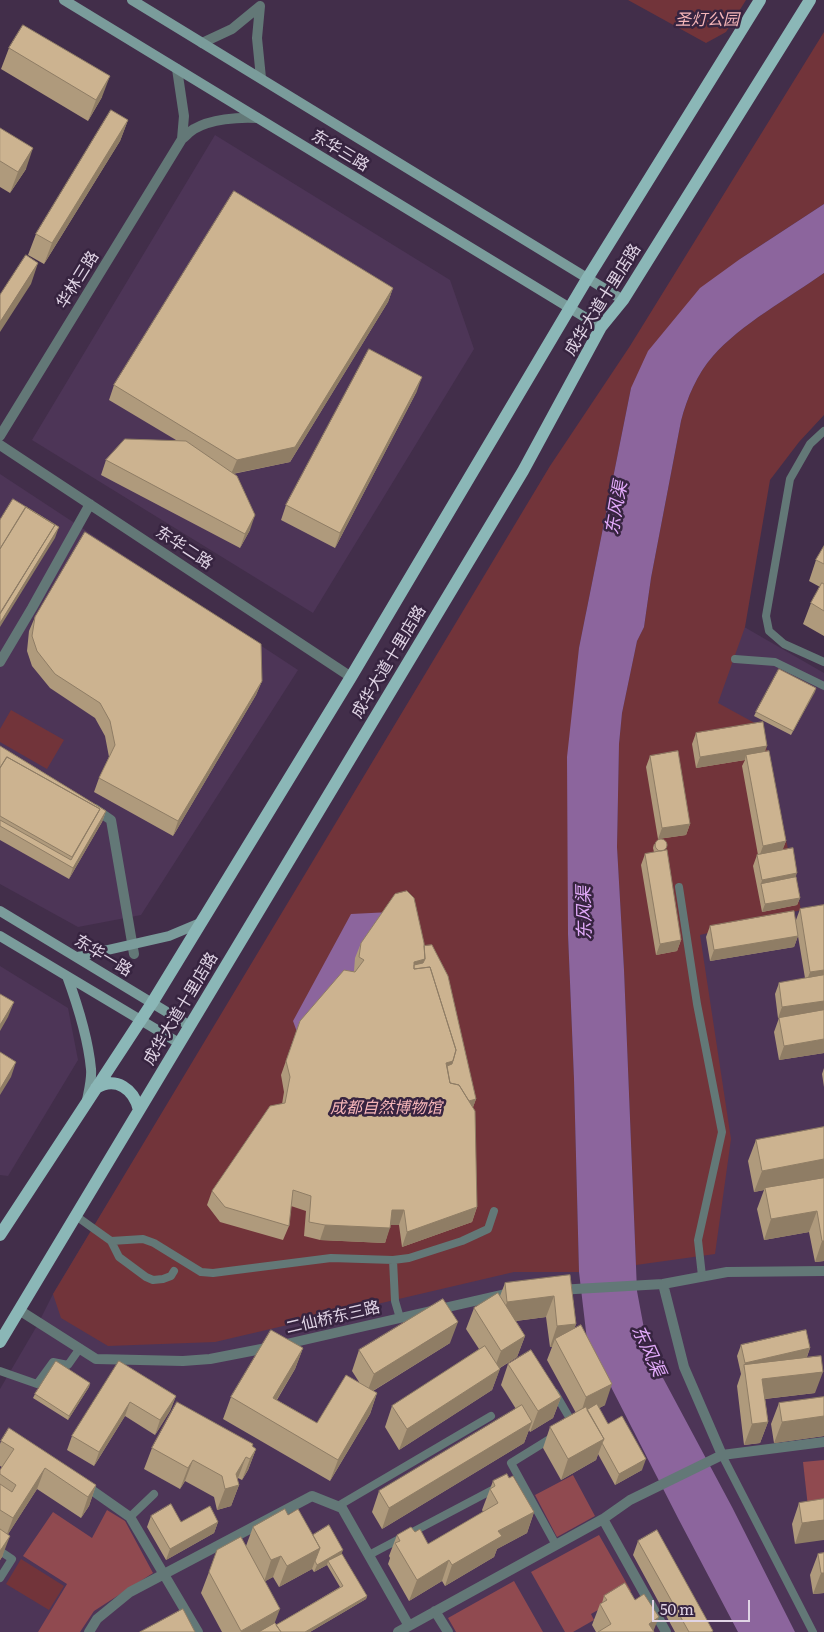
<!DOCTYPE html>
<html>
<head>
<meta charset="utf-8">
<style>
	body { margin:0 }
	#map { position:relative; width:824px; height:1632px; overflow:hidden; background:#422e4a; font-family:Literata,serif }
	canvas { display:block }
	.scale { position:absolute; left:652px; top:1600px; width:98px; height:22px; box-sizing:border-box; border:2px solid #e0d4e5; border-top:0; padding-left:6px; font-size:15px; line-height:18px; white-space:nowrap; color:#e0d4e5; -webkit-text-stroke:4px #372440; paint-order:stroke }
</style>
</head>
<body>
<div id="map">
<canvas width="824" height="1632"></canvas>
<div class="scale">50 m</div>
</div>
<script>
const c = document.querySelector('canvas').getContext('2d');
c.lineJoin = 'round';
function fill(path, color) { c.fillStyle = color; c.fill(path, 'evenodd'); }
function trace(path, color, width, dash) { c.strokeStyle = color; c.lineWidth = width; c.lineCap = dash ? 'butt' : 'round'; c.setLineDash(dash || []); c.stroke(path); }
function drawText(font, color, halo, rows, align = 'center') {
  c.font = font + ' Literata,"Noto Sans SC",serif'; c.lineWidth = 5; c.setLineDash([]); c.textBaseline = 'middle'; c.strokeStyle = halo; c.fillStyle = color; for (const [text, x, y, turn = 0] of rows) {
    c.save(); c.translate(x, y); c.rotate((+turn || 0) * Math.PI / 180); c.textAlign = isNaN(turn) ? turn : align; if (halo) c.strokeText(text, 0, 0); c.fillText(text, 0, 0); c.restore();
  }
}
const built = new Path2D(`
	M215,135L450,280L474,349L313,613L32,440Z
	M0,474L298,670L141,915L78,927L0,884Z
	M651,578L675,587L824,673V1632H0V1389L38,1324L53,1294L478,589L644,627Z
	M0,966L68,1008L78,1060L8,1176L0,1175Z`);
const green = new Path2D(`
	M628,0H746L726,32L706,43Z
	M824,32V204L740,259L631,388L579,648L568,934L574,1079L579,1272H514L215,1342L108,1346L61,1318L53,1294L550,466L630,346Z
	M824,273V415L799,442L770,480L745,627L718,703L762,727L801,910L700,935L731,1139L715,1254L636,1265L624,970L617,847L619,744L622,713L637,641L644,627L651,578L681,421C687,398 697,374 713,356C740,325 790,297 824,273Z
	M11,710L64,740L47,769L0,742V729Z
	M21,1559L64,1586L49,1610L6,1584Z`);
const forest = new Path2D(`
	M824,1460V1505L808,1507L803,1462Z
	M573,1475L595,1516L557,1537L535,1495Z
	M107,1510L125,1521L153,1573L94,1611L80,1632H38L67,1584L23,1556L53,1512L92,1538Z
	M599,1535L631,1591L591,1614L594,1620L573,1632H565L531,1572Z
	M514,1581L543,1632H456L448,1618Z`);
const water = new Path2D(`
	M824,204V273C790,297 740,325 713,356C697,374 687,398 681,421L651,578L644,627L637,641L622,713L619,744L617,847L624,970L637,1291L648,1350L732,1507L795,1632H738L679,1520L587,1340L579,1272L574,1079L568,934L567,757L579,648L631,388L648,351L700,288L740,259Z
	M411,911L426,951L297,1032L293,1021L351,914Z`);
const lane = new Path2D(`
	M824,431L810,444L790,479L766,616L769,631L784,644L824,662
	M735,659L775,662L824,686
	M679,887L697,1004L722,1132L698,1240L702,1276
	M76,1216L111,1241L119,1257L146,1277L153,1280L163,1279L171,1276L174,1271
	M111,1241L143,1239L154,1243L201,1272L213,1273L331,1258L393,1260L409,1258L462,1241L488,1229L494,1211
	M393,1260L395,1301L400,1318
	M0,1371L37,1384L53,1362L68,1365L80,1348
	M555,1393L573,1424
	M553,1437L511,1463L556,1545
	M722,1455L813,1632
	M338,1506L491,1416
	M130,1517L154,1494
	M0,1551L12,1559L0,1578
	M369,1555L496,1488`);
const street = new Path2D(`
	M202,43L232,29L260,6L257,38L261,78
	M177,69L184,116L182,139C186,136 190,131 194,129C211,119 238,117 257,118
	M0,436L182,139
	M0,445L351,677
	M0,662L32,608L90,504
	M95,809L111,820L134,954
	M663,1284L684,1367L722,1455
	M558,1290L663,1284L727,1272L824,1271
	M19,1310L96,1359L183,1361L210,1359L282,1345L514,1292
	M83,1484L130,1517L198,1632
	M603,1519L666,1632
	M435,1611L448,1632
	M89,1632L97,1619L130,1592L312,1496L342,1508L409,1626
	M398,1632L603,1519L630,1500L722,1455L824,1442`);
const secondary = new Path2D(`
	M64,0L601,327
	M132,0L623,300
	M0,911L190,1026
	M0,936L179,1043
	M77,957L169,936L200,923
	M67,976C78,1006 88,1037 91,1069C92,1079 89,1090 87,1100`);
const primary = new Path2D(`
	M96,1088C116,1076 134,1089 139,1110
	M0,1235L152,1003L351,677L587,279L760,0
	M0,1342L523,471L601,327L623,300L810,0`);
const wall = new Path2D(`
	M9,48L102,97L88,121L1,69Z
	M128,120L120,141L44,264L28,255L36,234Z
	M0,128L26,169L10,193L0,187Z
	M393,288L388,302L290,462L233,474L250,530L240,548L101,475L106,460L176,440L109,400L114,385Z
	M417,391L335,548L281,520L286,505Z
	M824,546V636L803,624L811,603L820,587L809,581L816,560Z
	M35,617L262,681L256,695L173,836L94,792L99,778L109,757L105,736L95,718L50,688L32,666L27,651L29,631Z
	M816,688L791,735L754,716L756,712Z
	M696,733L765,752L786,841L782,850L796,877L800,898L797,905L762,912L753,866L757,855H758L742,766L745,760L696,768L692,744Z
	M0,746L106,811L102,822L69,879L0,840Z
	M650,756L690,824L686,835L658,839L646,767Z
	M654,844L665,851L681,940L677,951L656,955L641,865L645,854L654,852L653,848Z
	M824,905V1053L779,1060L774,1032L779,1018H778L775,994L779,983L805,978L798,936L794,947L710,961L706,937L710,926L796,920L800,909Z
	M361,943L424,946L476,1099L473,1107L477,1207L472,1222L402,1247L399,1225H390L385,1243L320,1240L304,1236L306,1211L291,1206L289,1226L283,1240L220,1222L207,1205L212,1191L282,1104L284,1092L281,1075L300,1021L354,971L355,958Z
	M824,1068V1087L822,1074Z
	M824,1127V1261L815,1262L809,1232L764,1240L757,1209L764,1190L754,1192L748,1161L756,1140Z
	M570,1275L576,1324L574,1329L605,1405L599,1408L608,1424L642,1470L615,1485L598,1454L596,1460L561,1480L543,1448L550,1427L576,1413L547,1360L552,1347H550L546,1317L516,1321L525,1336L517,1357L500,1368L492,1390L399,1450L385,1427L392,1406L479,1349L466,1329L474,1308L500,1296L505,1283Z
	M450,1343L373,1391L377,1393L370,1414L330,1481L223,1419L231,1397L303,1348L295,1369L277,1400L317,1423L359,1382L352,1371L359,1350Z
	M741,1345L810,1348L807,1357L815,1393L765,1399L768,1422L760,1443L744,1445L737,1386L741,1374L737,1356Z
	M119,1361L176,1396L170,1411L155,1435L125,1416L94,1466L67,1450L72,1436Z
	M508,1364L561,1397L553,1418L530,1432L529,1430L524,1443L382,1529L372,1512L379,1491L516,1409L501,1385Z
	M90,1383L89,1387L68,1420L33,1398L35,1394Z
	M824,1397V1436L774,1443L771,1424L779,1403Z
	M1,1441L96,1485L89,1506L81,1518L37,1489L8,1534L2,1557L0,1560V1470L2,1467L0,1466V1444Z
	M253,1444L252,1447L256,1449L248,1470L242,1480L238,1478L237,1479L239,1485L231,1506L217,1510L214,1497L185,1481L180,1489L144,1469L152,1448Z
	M509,1478L534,1512L527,1533L497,1549L494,1557L445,1586L442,1581L409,1601L388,1564L390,1558L389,1556L397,1535L415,1532L428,1544L483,1512L482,1510L493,1481Z
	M824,1499L795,1544L792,1524L799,1503Z
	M288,1515L313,1535L341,1554L367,1596L366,1599L310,1632H222L201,1593L209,1572L246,1546L253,1527ZM327,1565L340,1587L276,1625L275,1623L265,1581L273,1577L279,1587L312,1569L314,1572Z
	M151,1516L181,1522H218L214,1533L166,1560L147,1527Z
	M638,1541L712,1632H675L633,1555Z
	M824,1553V1593L813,1594L810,1575L818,1554Z
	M604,1596L654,1631V1632H596L592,1625L600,1604L602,1603Z`);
const shadedWall = new Path2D(`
	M110,76L102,97L88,121L96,100Z
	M128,120L120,141L44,264L52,243Z
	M33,148L26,169L10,193L18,172Z
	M38,263L31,284L0,332V322Z
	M393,288L388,302L290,462L231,474L237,460Z
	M422,377L417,391L335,548L340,533Z
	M255,515L250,530L240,548L245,534Z
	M59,527L55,538L0,627V623Z
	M262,681L256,695L173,836L178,821Z
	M816,688L815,692L791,735L793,731Z
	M767,746L763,757L746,755L745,760L696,768L700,757Z
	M106,811L102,822L69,879L73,868Z
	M690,824L686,835L658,839L662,828Z
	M786,841L782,852L759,857L763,846Z
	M797,873L793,885L761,884L762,880Z
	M800,898L797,905L762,912L765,904Z
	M798,936L794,947L710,961L714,950Z
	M681,940L677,951L656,955L660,944Z
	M425,959L420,971L409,983L414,962Z
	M824,970V980L806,983L810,972Z
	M824,1001V1011L778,1018L782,1007Z
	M14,1002L8,1017L0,1031V1025Z
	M824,1039V1053L779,1060L784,1046Z
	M453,1061L448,1075L446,1063Z
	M16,1062L11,1077L0,1095V1089Z
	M476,1099L472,1110L466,1102Z
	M824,1159V1179L765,1188L764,1190L754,1192L762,1171Z
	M477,1207L472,1222L402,1247L407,1232Z
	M392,1210H404L399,1225H386Z
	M817,1211L809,1232L764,1240L771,1219Z
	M325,1225L390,1228L385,1243L320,1240Z
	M822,1241H824V1261L815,1262Z
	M554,1296L546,1317L500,1323L507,1302Z
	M458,1322L450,1343L366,1395L374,1374Z
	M576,1324L569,1345L555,1339L552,1347H550L557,1326Z
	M525,1336L517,1357L493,1372L501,1351Z
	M303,1348L295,1369L265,1419L273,1398Z
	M810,1348L806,1359L744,1365L741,1374L745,1363Z
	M500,1369L492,1390L399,1450L407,1429Z
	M823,1372L815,1393L755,1400L762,1379Z
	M90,1383L89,1387L68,1420L69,1416Z
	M612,1384L605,1405L579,1419L586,1397Z
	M377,1393L370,1414L330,1481L338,1460Z
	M176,1396L170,1411L155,1435L160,1420Z
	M561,1397L553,1418L530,1432L538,1411Z
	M130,1402L125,1416L94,1466L99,1452Z
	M824,1416V1436L774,1443L782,1422Z
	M532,1422L524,1443L382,1529L389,1508Z
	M768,1422L760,1443L744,1445L752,1424Z
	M604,1439L596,1460L561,1480L568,1459Z
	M256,1449L248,1470L242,1480L250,1459Z
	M246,1457L238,1478L233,1487L239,1485L231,1506L217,1510L225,1489L236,1474Z
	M646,1459L642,1470L615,1485L619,1474Z
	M193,1460L185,1481L180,1489L188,1468Z
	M45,1468L37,1489L5,1539L13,1518Z
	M96,1485L89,1506L81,1518L88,1497Z
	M534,1512L527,1533L497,1549L494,1557L445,1586L452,1565L498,1531Z
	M824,1520V1540L795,1544L802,1523Z
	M218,1522L214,1533L166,1560L170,1549Z
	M10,1536L2,1557L0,1560V1551Z
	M320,1548L312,1569L279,1587L287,1566Z
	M343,1550L340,1558L328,1561L327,1565L314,1572L317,1565Z
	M281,1556L273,1577L264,1582L271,1560Z
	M449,1560L442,1581L409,1601L417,1580Z
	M821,1573H824V1593L813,1594Z
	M367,1596L366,1599L310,1632H305Z
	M280,1609L272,1630L269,1632H240Z
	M659,1617L653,1632L649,1624Z`);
const building = new Path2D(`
	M23,25L110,76L96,100L9,48Z
	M111,110L128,120L52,243L36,234Z
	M0,128L33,148L18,172L0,161Z
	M234,191L393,288L295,447L237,460L114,385Z
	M26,255L38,263L0,322V295Z
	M369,349L422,377L340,533L286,505Z
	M125,439L186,441L237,476L255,515L245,534L106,460Z
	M13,499L59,527L0,623V614L53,528L55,525L26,507L0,549V520Z
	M26,507L55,525L0,613V549Z
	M85,532L261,644L262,681L178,821L99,778L115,745L110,721L100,703L55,674L37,651L32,636L35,617Z
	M824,546V564L816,560Z
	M822,583L824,584V611L811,603Z
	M779,669L816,688L793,731L756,712Z
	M763,722L767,746L700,757L696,733Z
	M0,746L106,811L73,868L0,826V820L71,860L100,809L7,757L0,768Z
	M678,751L690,824L662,828L650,756Z
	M769,751L786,841L763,846L746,755Z
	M7,757L100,809L72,857L0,816V768Z
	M655 845a6 6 0 1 1 12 0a6 6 0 1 1-12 0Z
	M793,848L797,873L762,880L757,855Z
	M667,850L681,940L660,944L645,854Z
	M796,877L800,898L765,904L761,884Z
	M407,891L414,898L424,943L425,959L414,962V969L430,967L456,1050L453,1061L446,1063L450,1083L459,1085L475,1111L477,1207L407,1232L404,1210H392L390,1228L325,1225L309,1222L311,1196L293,1190L289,1226L225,1207L212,1191L270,1106L285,1103L290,1077L286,1061L300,1021L344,970L355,972L364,960L359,957L361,943L395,894Z
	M824,905V970L810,972L800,909Z
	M794,911L798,936L714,950L710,926Z
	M432,945L448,976L476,1099L469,1101L459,1085L450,1083L447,1066L452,1064L456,1050L430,967L414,969V965L423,963L425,959L424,946Z
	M824,975V1001L782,1007L779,983Z
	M0,994L14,1002L0,1025Z
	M824,1010V1039L784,1046L779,1018Z
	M0,1052L16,1062L0,1089Z
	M824,1127V1159L762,1171L756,1140Z
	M824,1178V1241H822L817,1211L771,1219L765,1188Z
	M570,1275L576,1324L557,1326L554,1296L507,1302L505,1283Z
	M498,1293L525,1336L501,1351L474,1308Z
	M443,1299L458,1322L374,1374L359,1350Z
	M581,1325L612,1384L586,1397L555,1339Z
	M271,1330L303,1348L273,1398L317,1423L346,1375L377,1393L338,1460L231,1397Z
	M806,1330L810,1348L745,1363L741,1345Z
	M485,1346L500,1369L407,1429L392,1406Z
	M531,1350L561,1397L538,1411L508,1364Z
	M821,1356L823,1372L762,1379L768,1422L752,1424L744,1365Z
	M56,1361L90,1383L69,1416L35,1394Z
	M119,1361L176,1396L160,1420L130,1402L99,1452L72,1436Z
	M824,1397V1416L782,1422L779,1403Z
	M177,1402L253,1444L252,1446L256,1449L250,1459L246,1457L236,1474L239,1485L225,1489L222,1476L193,1460L188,1468L152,1448Z
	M597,1404L608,1424L622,1416L646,1459L619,1474L602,1443L604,1439L587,1410Z
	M522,1405L532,1422L389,1508L379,1491Z
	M586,1407L604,1439L568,1459L550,1427Z
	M9,1428L96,1485L88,1497L45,1468L13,1518L0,1510V1484L12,1492L16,1485L0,1474V1470L14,1449L1,1441Z
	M507,1474L509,1478L513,1476L534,1512L498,1531L502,1536L452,1565L449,1560L417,1580L395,1543L400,1541L397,1535L411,1527L415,1532L420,1529L428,1544L498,1503L490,1489L495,1486L493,1481Z
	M824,1499V1520L802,1523L799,1503Z
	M171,1504L181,1522L210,1506L218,1522L170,1549L151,1516Z
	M285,1509L288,1515L298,1509L320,1548L287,1566L281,1556L271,1560L253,1527Z
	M329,1525L343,1550L317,1565L315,1561L320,1548L313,1535Z
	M0,1529L10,1536L0,1551Z
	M657,1530L713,1631L711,1632H689L638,1541Z
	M241,1537L280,1609L241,1631L209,1572L217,1550Z
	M824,1553V1573H821L818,1554Z
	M342,1554L367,1596L305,1632H281L276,1625L343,1586L328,1561Z
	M625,1583L635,1600L644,1594L659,1617L649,1624L654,1632H598L611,1624L600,1604L607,1600L604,1596Z
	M183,1609L195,1632H140Z
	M275,1623L281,1632H259Z`);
const parkNames = [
	["圣灯公园",707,20],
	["成都自然博物馆",386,1108]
];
const streetNames = [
	["东华三路",340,151,31],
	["华林三路",78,280,-58],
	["成华大道十里店路",603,300,-58],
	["东华二路",184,548,33],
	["成华大道十里店路",389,662,-59],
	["东华一路",103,956,31],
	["成华大道十里店路",181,1009,-59],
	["二仙桥东三路",333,1318,-13]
];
const waterNames = [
	["东风渠",617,508,-80],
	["东风渠",585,913,-91],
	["东风渠",648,1351,65]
];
fill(built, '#4d3557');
fill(green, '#72343a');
fill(forest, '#904a50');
fill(water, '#8c659d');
trace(lane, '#637877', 8);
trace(street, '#637877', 10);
trace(secondary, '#7a9c9b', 10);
trace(primary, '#8bb7b7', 12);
fill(wall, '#af9a7c');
fill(shadedWall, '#8f7d65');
fill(building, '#ccb390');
trace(building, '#8f7d65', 1);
drawText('italic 16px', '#f5b5b8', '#372440', parkNames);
drawText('16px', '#e0d4e5', '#372440', streetNames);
drawText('italic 18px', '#e2aafa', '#372440', waterNames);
</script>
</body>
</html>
